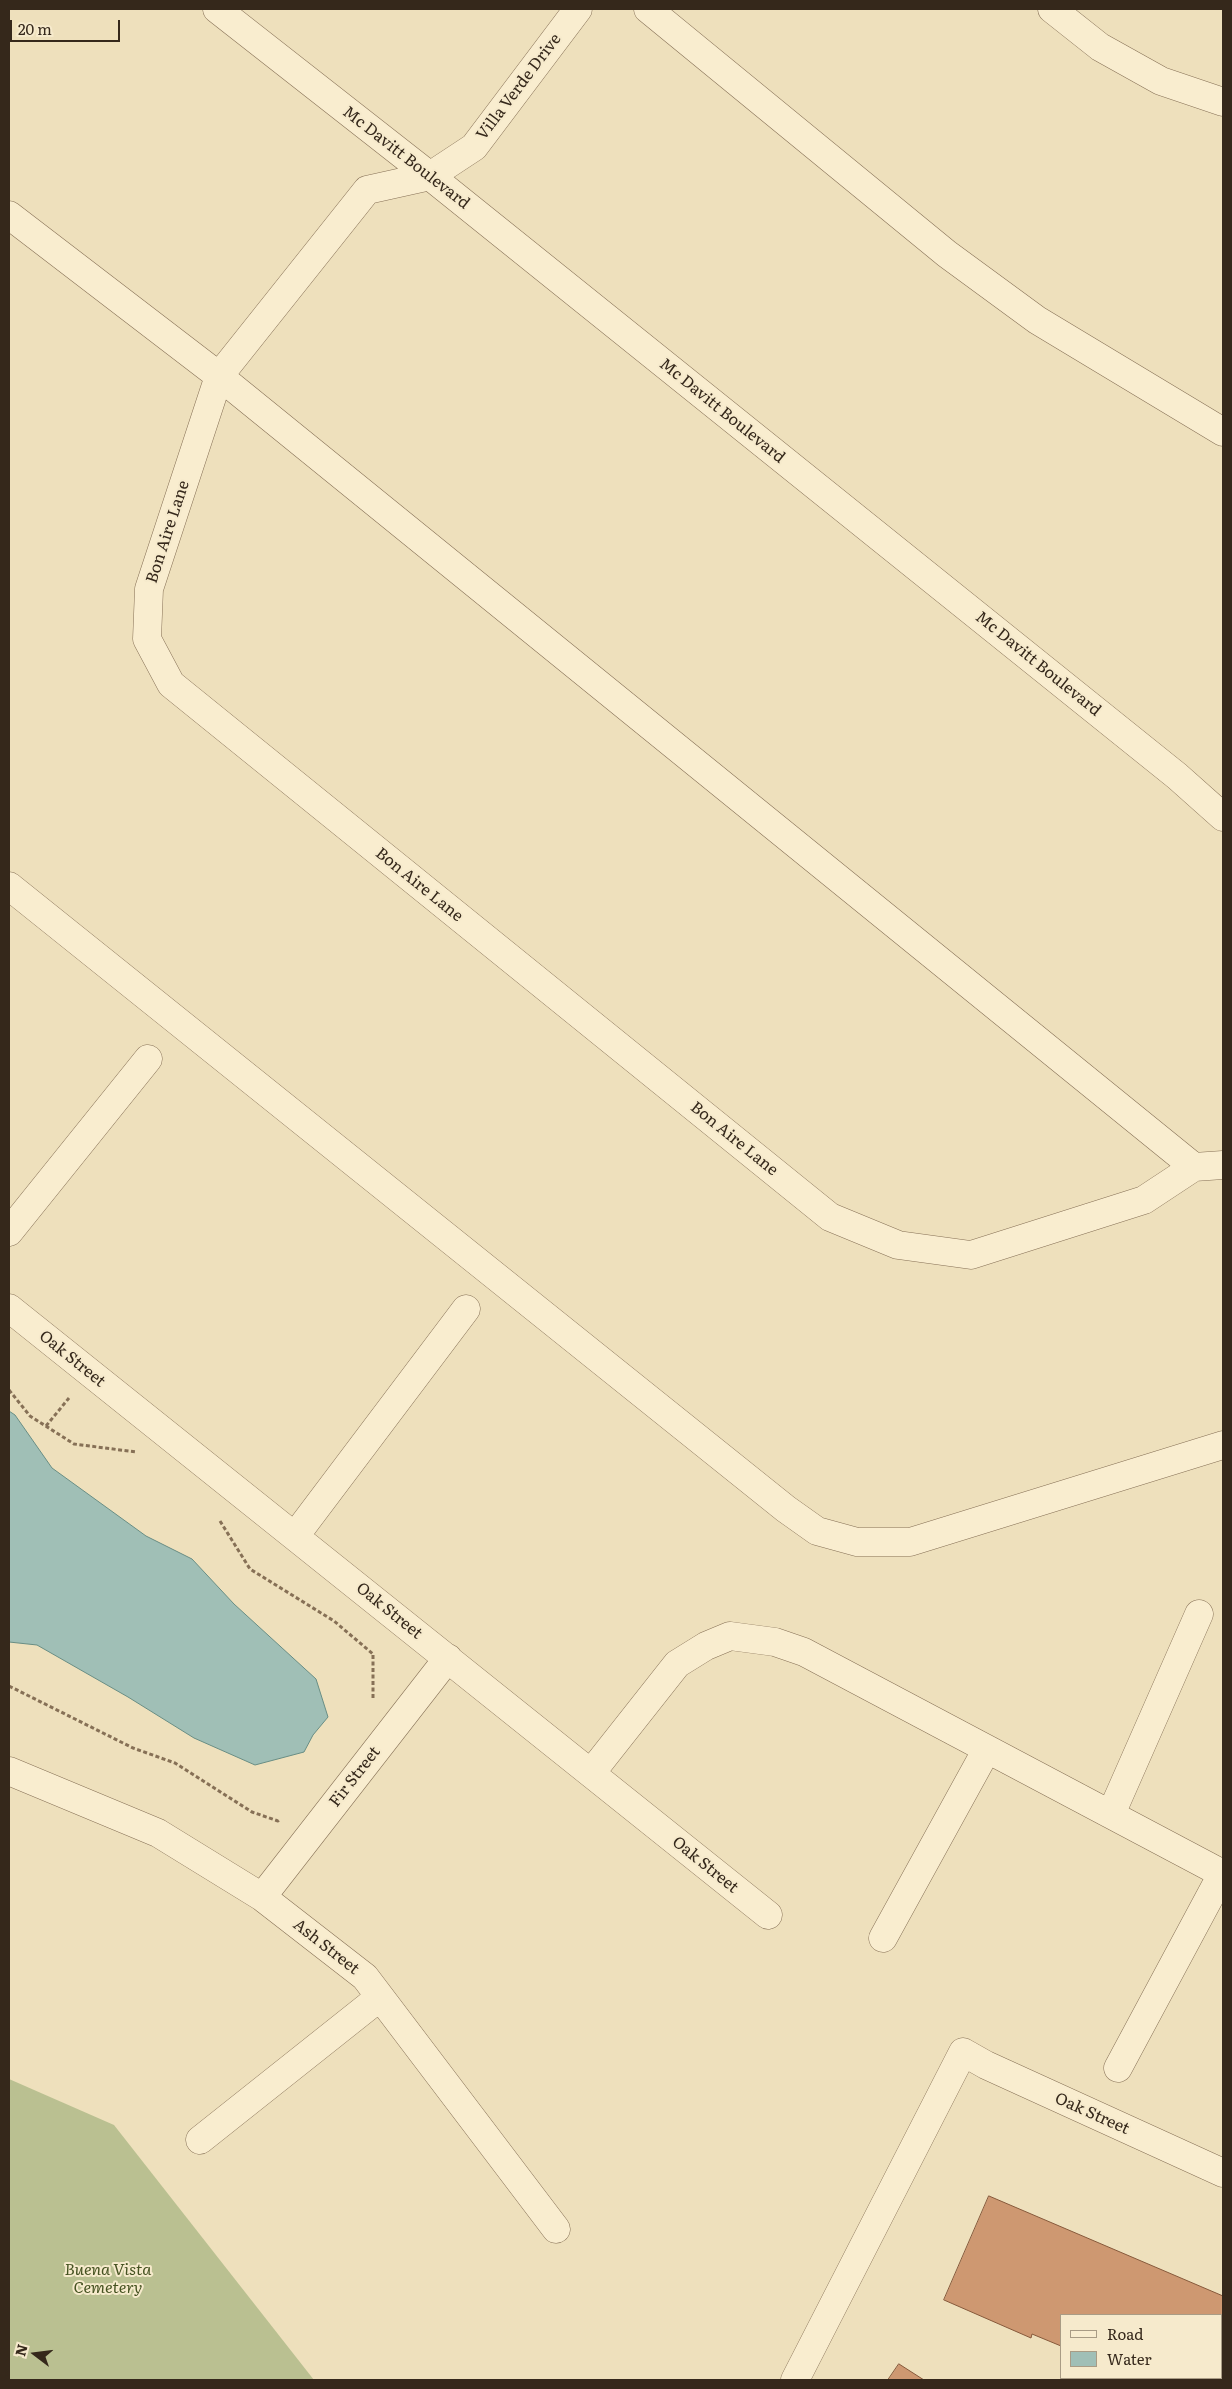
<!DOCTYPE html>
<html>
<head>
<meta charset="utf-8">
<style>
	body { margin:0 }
	#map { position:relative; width:1232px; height:2389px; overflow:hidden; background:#eee0bc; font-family:Literata,serif }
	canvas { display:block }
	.frame { position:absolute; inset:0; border:10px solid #35281b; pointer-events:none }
	.legend { position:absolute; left:1060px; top:2314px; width:162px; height:65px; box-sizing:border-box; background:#f6eacc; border:1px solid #a99c85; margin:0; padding:6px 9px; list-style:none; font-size:15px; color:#35281b }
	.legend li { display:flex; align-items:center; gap:10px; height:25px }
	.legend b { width:25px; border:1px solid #a99c85 }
	.north { position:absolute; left:10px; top:2329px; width:50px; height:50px; -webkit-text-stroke:4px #f6eacc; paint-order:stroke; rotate:285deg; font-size:14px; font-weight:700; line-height:20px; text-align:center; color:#35281b }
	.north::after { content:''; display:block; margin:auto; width:18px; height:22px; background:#35281b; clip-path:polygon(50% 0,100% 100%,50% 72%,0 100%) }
	.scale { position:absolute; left:10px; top:20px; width:110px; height:22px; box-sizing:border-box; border:2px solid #35281b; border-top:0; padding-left:6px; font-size:15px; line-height:18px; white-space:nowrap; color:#35281b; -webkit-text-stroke:4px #f6eacc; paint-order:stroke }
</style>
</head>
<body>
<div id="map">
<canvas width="1232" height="2389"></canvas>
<div class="frame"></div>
<ul class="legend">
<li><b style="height:6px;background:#f9edcf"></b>Road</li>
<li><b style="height:14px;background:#a0bfb6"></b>Water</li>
</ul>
<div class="north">N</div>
<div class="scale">20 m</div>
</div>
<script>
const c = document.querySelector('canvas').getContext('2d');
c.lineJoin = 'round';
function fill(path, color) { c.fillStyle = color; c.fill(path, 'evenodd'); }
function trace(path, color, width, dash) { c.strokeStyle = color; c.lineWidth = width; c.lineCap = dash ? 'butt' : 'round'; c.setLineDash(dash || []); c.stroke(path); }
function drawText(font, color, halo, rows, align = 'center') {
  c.font = font + ' Literata,serif'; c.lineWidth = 4; c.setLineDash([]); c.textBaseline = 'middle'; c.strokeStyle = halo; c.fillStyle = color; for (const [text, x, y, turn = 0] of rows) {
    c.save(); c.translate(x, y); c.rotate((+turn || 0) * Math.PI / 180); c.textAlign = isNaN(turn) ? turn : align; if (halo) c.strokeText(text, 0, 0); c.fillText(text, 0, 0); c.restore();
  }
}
const cemetery = new Path2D(`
	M9,2079L114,2125L314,2380H9Z`);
const water = new Path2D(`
	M9,1411L15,1415L52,1468L146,1536L192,1559L234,1604L316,1679L328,1717L313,1735L304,1752L255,1765L194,1738L128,1697L37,1645L9,1642Z`);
const building = new Path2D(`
	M989,2196L1223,2296V2380H1140L1134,2378H1221V2315H1061V2346L1032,2334L1031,2338L944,2300Z
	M899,2364L924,2380H888Z`);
const path = new Path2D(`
	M9,1390L30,1416L74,1444L136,1452
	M46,1426L69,1398
	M220,1521L250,1569L334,1621L373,1654
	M9,1686L133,1748L175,1763L252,1812L278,1821L280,1819
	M373,1698V1654`);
const minor = new Path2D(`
	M217,9L430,176L1177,776L1223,817
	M578,9L474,147L430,176L367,190L219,376L149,589L147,639L171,684L830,1217L898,1245L971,1255L1144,1200L1194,1167L1223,1165
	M648,9L947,254L1037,320L1223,432
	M1052,9L1100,47L1161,81L1223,102
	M9,215L219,376L1194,1167
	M9,886L786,1509L817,1531L857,1542H910L1223,1445
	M9,1232L148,1059
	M9,1308L768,1915
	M295,1536L466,1309
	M9,1771L158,1833L262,1897L365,1977L556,2229
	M591,1773L677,1664L706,1646L730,1636L775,1642L804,1652L1223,1874
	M1111,1814L1199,1614
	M262,1897L448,1658
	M883,1938L987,1749
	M1118,2068L1222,1874
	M200,2140L380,1997
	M795,2380L963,2052L986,2065L1223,2173`);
const streetNames = [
	["Villa Verde Drive",519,87,-53],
	["Mc Davitt Boulevard",406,158,38],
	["Mc Davitt Boulevard",722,411,39],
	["Bon Aire Lane",168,532,-72],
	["Mc Davitt Boulevard",1038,664,39],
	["Bon Aire Lane",419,885,39],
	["Bon Aire Lane",734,1139,39],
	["Oak Street",72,1359,39],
	["Oak Street",389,1611,39],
	["Fir Street",355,1777,-52],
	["Oak Street",705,1865,39],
	["Ash Street",326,1947,38],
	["Oak Street",1092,2114,24]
];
const parkNames = [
	["Buena Vista",108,2270],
	["Cemetery",108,2288]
];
fill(cemetery, '#bac091');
fill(water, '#a0bfb6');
trace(water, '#688d84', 1);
fill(building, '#ce9871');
trace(building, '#86593b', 1);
trace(minor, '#867056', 29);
trace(path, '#867056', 3, [4, 2.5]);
trace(minor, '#f9edcf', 28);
drawText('16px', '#35281b', '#f6eacc', streetNames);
drawText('italic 16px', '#455221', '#f6eacc', parkNames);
</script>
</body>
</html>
